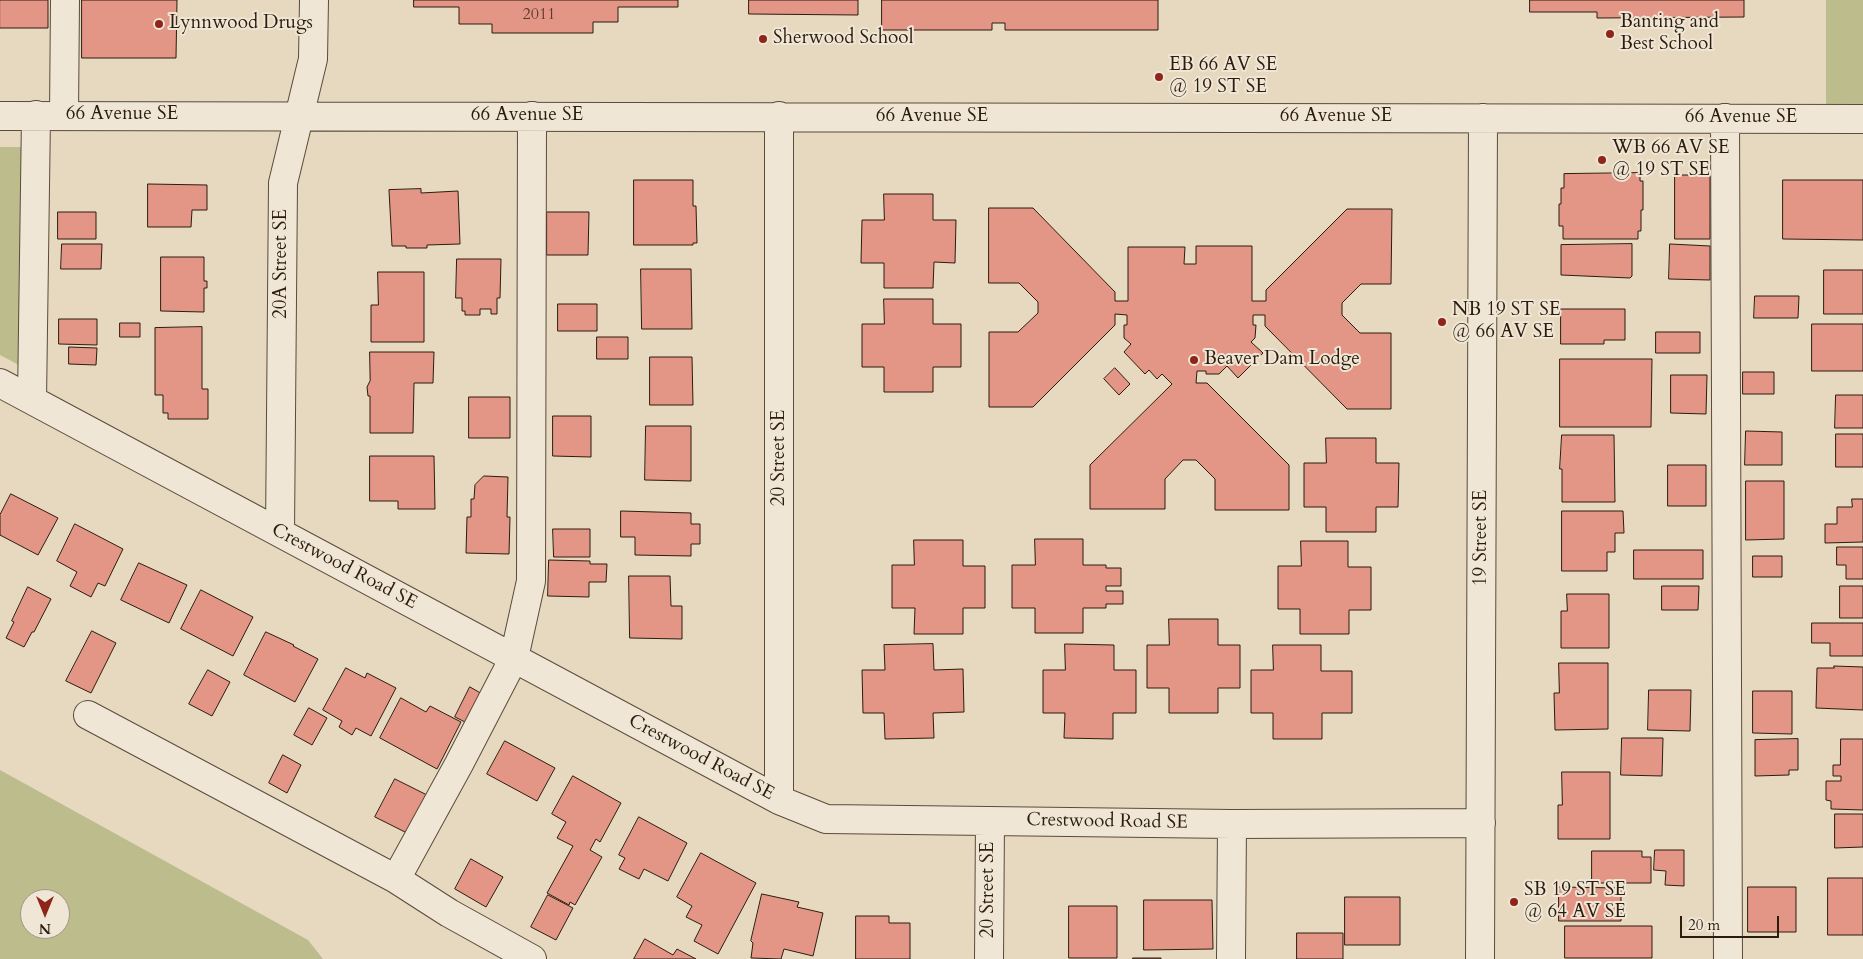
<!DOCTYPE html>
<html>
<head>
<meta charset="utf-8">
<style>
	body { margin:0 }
	#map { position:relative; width:1863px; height:959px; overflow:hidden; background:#e7d8c0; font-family:Cardo,serif }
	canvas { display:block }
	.north { position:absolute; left:20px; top:889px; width:50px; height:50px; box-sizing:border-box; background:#efe6d6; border:1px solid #a19586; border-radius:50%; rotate:180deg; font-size:14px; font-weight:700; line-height:20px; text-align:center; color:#2c1c0e }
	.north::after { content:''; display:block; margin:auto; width:18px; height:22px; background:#8f2418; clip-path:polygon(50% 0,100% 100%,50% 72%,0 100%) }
	.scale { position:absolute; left:1680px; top:916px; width:99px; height:22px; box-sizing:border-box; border:2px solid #2c1c0e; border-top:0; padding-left:6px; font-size:15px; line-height:18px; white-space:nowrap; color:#2c1c0e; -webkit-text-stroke:4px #efe6d6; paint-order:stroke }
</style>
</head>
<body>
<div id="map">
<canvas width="1863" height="959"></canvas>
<div class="north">N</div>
<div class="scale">20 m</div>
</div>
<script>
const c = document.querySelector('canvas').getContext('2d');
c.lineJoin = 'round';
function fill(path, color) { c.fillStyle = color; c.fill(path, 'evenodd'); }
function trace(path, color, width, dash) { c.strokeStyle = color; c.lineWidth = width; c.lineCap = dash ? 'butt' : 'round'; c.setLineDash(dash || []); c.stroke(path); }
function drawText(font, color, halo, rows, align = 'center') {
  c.font = font + ' Cardo,serif'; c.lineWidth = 4; c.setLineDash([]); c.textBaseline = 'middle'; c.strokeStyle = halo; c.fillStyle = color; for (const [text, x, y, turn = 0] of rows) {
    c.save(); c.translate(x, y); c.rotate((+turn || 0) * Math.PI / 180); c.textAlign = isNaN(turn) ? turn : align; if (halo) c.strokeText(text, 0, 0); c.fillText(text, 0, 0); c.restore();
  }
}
const green = new Path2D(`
	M1826,0H1863V119H1826Z
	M0,147H22L19,365L0,355Z
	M0,770L308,940L323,959H0ZM30,899H60V929H30Z`);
const building = new Path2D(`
	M0,0H48V28H0Z
	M82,0H177L176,58H82Z
	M414,0H678V7H618V22H593V33H492V24H459V7H414Z
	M749,0H858V15L749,14Z
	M882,0H1158V30H1005V23H992V30H882Z
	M1530,0H1744V17L1597,18V12H1530Z
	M1640,173V181H1643V210H1641V231H1638V239H1563V226H1559V204H1561V188H1564V174Z
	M1675,175H1710V239H1675Z
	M634,180H693V206H696L697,243H693V245H634Z
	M1783,180H1863V240L1783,239Z
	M148,184L207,185V210H192L191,227H148Z
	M421,189V193L458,191L460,244L427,245V248H406V246H392L389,190Z
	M884,194H933V220H956L955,263L934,262L933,288H884V263H861L862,220H884Z
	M989,208H1033L1115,292V301H1128V247H1185L1184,264H1196V246H1252V301H1266V290L1347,209H1392L1391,284H1361L1342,303V315L1360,333H1391V409H1347L1265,326V315H1253V325H1256L1255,338L1251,342L1263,353L1238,378L1227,366L1219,374H1206V371H1197L1196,383H1207L1289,465V510H1215V479L1196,460H1183L1165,479V509H1090V465L1172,384L1162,374L1157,379L1149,370L1145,374L1124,352L1131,344L1124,338V325H1127V315L1115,314V325L1033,407H989V332H1018L1038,313V302L1019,283H989Z
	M58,212H96V239H58Z
	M547,212H589L588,255H547Z
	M62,244H102L101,269H61Z
	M1632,244V276L1630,278L1561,275V245Z
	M1670,244L1710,246V280L1669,279Z
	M161,257H204V281H207V288H204V312L161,311Z
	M457,259H501L500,298H497V314H491V309H480V315H465V311H462V298H456Z
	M641,269H691L692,329H642Z
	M1824,270H1863V314H1824Z
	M378,272H424V342H371V305H378Z
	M1755,296H1799L1798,318H1754Z
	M884,299H933V324H961V367H933V392H884V367H862V324H884Z
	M558,304H597V331H558Z
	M1561,309H1625V340H1604V344H1561Z
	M59,319H97V345L59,344Z
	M120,323H140V337H120Z
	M1812,324H1863V371H1812Z
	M202,327V389H208V419H168V413H163V395H155V328Z
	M1656,332H1700V353H1656Z
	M597,337H628V359H597Z
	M69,347L97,348L96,365L69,364Z
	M370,352H434L433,383H414L413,433H370V396H368L367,387L370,381Z
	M650,357H692L693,405H650Z
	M1560,359H1652L1651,427H1560Z
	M1115,368L1130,384L1119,395L1104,379Z
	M1743,372H1774V394H1743Z
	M1671,375H1707L1706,414L1671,413Z
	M1836,395H1863V428H1835Z
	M469,397H510V438H469Z
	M553,416H591V457L553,456Z
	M646,426H691V481L645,480Z
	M1746,431L1782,432V465H1745Z
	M1836,434H1863V467H1836Z
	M1562,435H1614L1615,502H1562V469H1560Z
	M1326,438H1376V463H1399L1398,507H1376V532H1326V507H1304V463H1326Z
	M370,456H434L435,509H398V501H370Z
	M1668,465H1706V506H1668Z
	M484,476L508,477L507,517H510L509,554L466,553L467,517H471V499H474L475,485Z
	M1746,481H1784V539L1746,540Z
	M11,494L58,518L38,555L0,535V515Z
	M1852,499H1863V542L1825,543V524H1837V507H1852Z
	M621,511L691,513V524H700V544H691V556L635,555V537H621Z
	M1562,511H1623L1624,533H1615V552H1607V571H1562Z
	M75,524L123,549L105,586L98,583L91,597L70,586L77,572L57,561Z
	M553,529H590V557H554Z
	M1035,539H1083V565H1106V568H1121V586H1106V591H1123V604H1106V608H1083V633H1035V608H1012V565H1035Z
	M914,540H963V566H985V608H963V634H914L915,608H892V565H914Z
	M1301,541H1348V567H1371V610H1349V634H1300V609H1278V566H1301Z
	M1837,547H1863V579H1846V565H1837Z
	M1634,550H1703V579H1634Z
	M1753,556H1782V577H1753Z
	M549,560L590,561V564H607L606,582H589V597L548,596Z
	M139,563L187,585L169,623L121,600Z
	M629,576H670L671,606H682V639L630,638Z
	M1662,586H1699L1698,610H1662Z
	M1840,586H1863V618H1840Z
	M28,587L51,599L34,632H32L24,647L6,638L14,622L12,621Z
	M201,590L253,617L233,656L181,629Z
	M1567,594H1609V648H1561V611H1567Z
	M1169,619H1218V645H1240V688H1218V713H1169V688H1147V645H1169Z
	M1812,623H1863V656H1830V643H1812Z
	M92,631L116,643L91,693L66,681Z
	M266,632L294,645L293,646L318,659L295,702L244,675Z
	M933,644L934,670L963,669L964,712L933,713L934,738L885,739L884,713H863L862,670H885L884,645Z
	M1065,644L1114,645V670H1136V713H1113V739L1064,738L1065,713H1043V670H1065Z
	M1273,645H1321V671H1352V713H1322V739H1273V713H1251V670H1273Z
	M1559,663H1608V729L1555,730L1554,693H1559Z
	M1834,666L1863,667V710L1816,708L1817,668H1834Z
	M346,668L365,678L367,673L396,688L371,736L356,728L352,735L339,727L342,721L323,710Z
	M208,670L230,682L212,716L189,704Z
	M470,687L484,695L469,724L455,717Z
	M1649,690H1691L1690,731L1648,730Z
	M1753,691H1792V734L1753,733Z
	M401,698L426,712L430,706L461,722L437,769L380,738Z
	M309,708L327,718L312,745L294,735Z
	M1622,738H1663L1662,776L1621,775Z
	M1798,739V770H1789V775L1755,776V740Z
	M1841,739H1863V810L1831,809V801L1826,800V781H1841V776H1833V765H1840Z
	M505,741L555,768L537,801L487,774Z
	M283,755L301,765L287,793L269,783Z
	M1562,772H1610V839H1558V805H1562Z
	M573,776L621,803L600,842L596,839L590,850L602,857L575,905L570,902L569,905L547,893L573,846L557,838L566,822L552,814Z
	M395,779L427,795L407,833L375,817Z
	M1835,814H1863V847L1835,848Z
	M639,817L687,843L668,881L644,869L639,879L619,869L625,858L619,855Z
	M1655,850H1684V886L1665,885L1666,871L1654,870Z
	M1592,851H1642V857H1651V883H1592Z
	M701,853L756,883L718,954L694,941L702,925L686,917L692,906L677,897Z
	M471,859L503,877L486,907L455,889Z
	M1828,878H1863V935H1828Z
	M1559,887L1621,888V921H1559Z
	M1748,887H1796V932H1748Z
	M762,894L799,902L797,907L823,913L813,956L784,949L781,959L751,958L753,943L751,941Z
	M548,895L573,908L556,940L531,927Z
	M1345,897H1400V945H1345Z
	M1144,900H1212L1213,949L1144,950Z
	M1069,906H1117V958H1069Z
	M856,916H889V923H910V959H856Z
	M1565,926H1652V958H1565Z
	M1297,933H1343V959H1297Z
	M645,939L673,955L677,949L696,959H634Z
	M1133,958H1161V959H1133Z`);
const minor = new Path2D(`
	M64,115L65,0
	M0,116L1863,119
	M779,116V800
	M1725,118L1728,959
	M0,383L779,800L826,819L1232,824L1481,823
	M32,400L36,115
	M280,532L283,183L313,59L314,0
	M88,715L396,879L449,913L532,959
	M396,879L459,764L514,658L531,581L532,116
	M989,959L990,821
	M1231,959L1232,824
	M1480,959L1483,118`);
const markers = [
	[159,24,5,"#8f2418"],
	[1610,34,5,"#8f2418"],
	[763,39,5,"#8f2418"],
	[1159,77,5,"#8f2418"],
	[1602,160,5,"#8f2418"],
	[1442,322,5,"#8f2418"],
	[1194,360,5,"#8f2418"],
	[1514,902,5,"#8f2418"]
];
const numberNames = [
	["2011",539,15]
];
const poiNames = [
	["Banting and",1620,23],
	["Best School",1620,45],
	["Lynnwood Drugs",169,24],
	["Sherwood School",773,39],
	["EB 66 AV SE",1169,66],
	["@ 19 ST SE",1169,88],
	["WB 66 AV SE",1612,149],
	["@ 19 ST SE",1612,171],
	["NB 19 ST SE",1452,311],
	["@ 66 AV SE",1452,333],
	["Beaver Dam Lodge",1204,360],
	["SB 19 ST SE",1524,891],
	["@ 64 AV SE",1524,913]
];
const streetNames = [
	["66 Avenue SE",122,115],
	["66 Avenue SE",527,116],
	["66 Avenue SE",932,117],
	["66 Avenue SE",1336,117],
	["66 Avenue SE",1741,118],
	["20A Street SE",282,264,-90],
	["20 Street SE",780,458,-90],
	["19 Street SE",1482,538,-90],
	["Crestwood Road SE",344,567,28],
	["Crestwood Road SE",701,758,28],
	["Crestwood Road SE",1107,822,1],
	["20 Street SE",989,890,-90]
];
fill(green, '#bdbc8d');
fill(building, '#e39586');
trace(building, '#2c1c0e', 1);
trace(minor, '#5b4b3a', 30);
trace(minor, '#efe6d6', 28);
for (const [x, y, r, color] of markers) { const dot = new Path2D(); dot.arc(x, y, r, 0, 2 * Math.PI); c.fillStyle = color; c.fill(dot); trace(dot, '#efe6d6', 2); }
drawText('16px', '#5a3a2c', null, numberNames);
drawText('19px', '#2c1c0e', '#efe6d6', poiNames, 'left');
drawText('19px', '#2c1c0e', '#efe6d6', streetNames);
</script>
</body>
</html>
